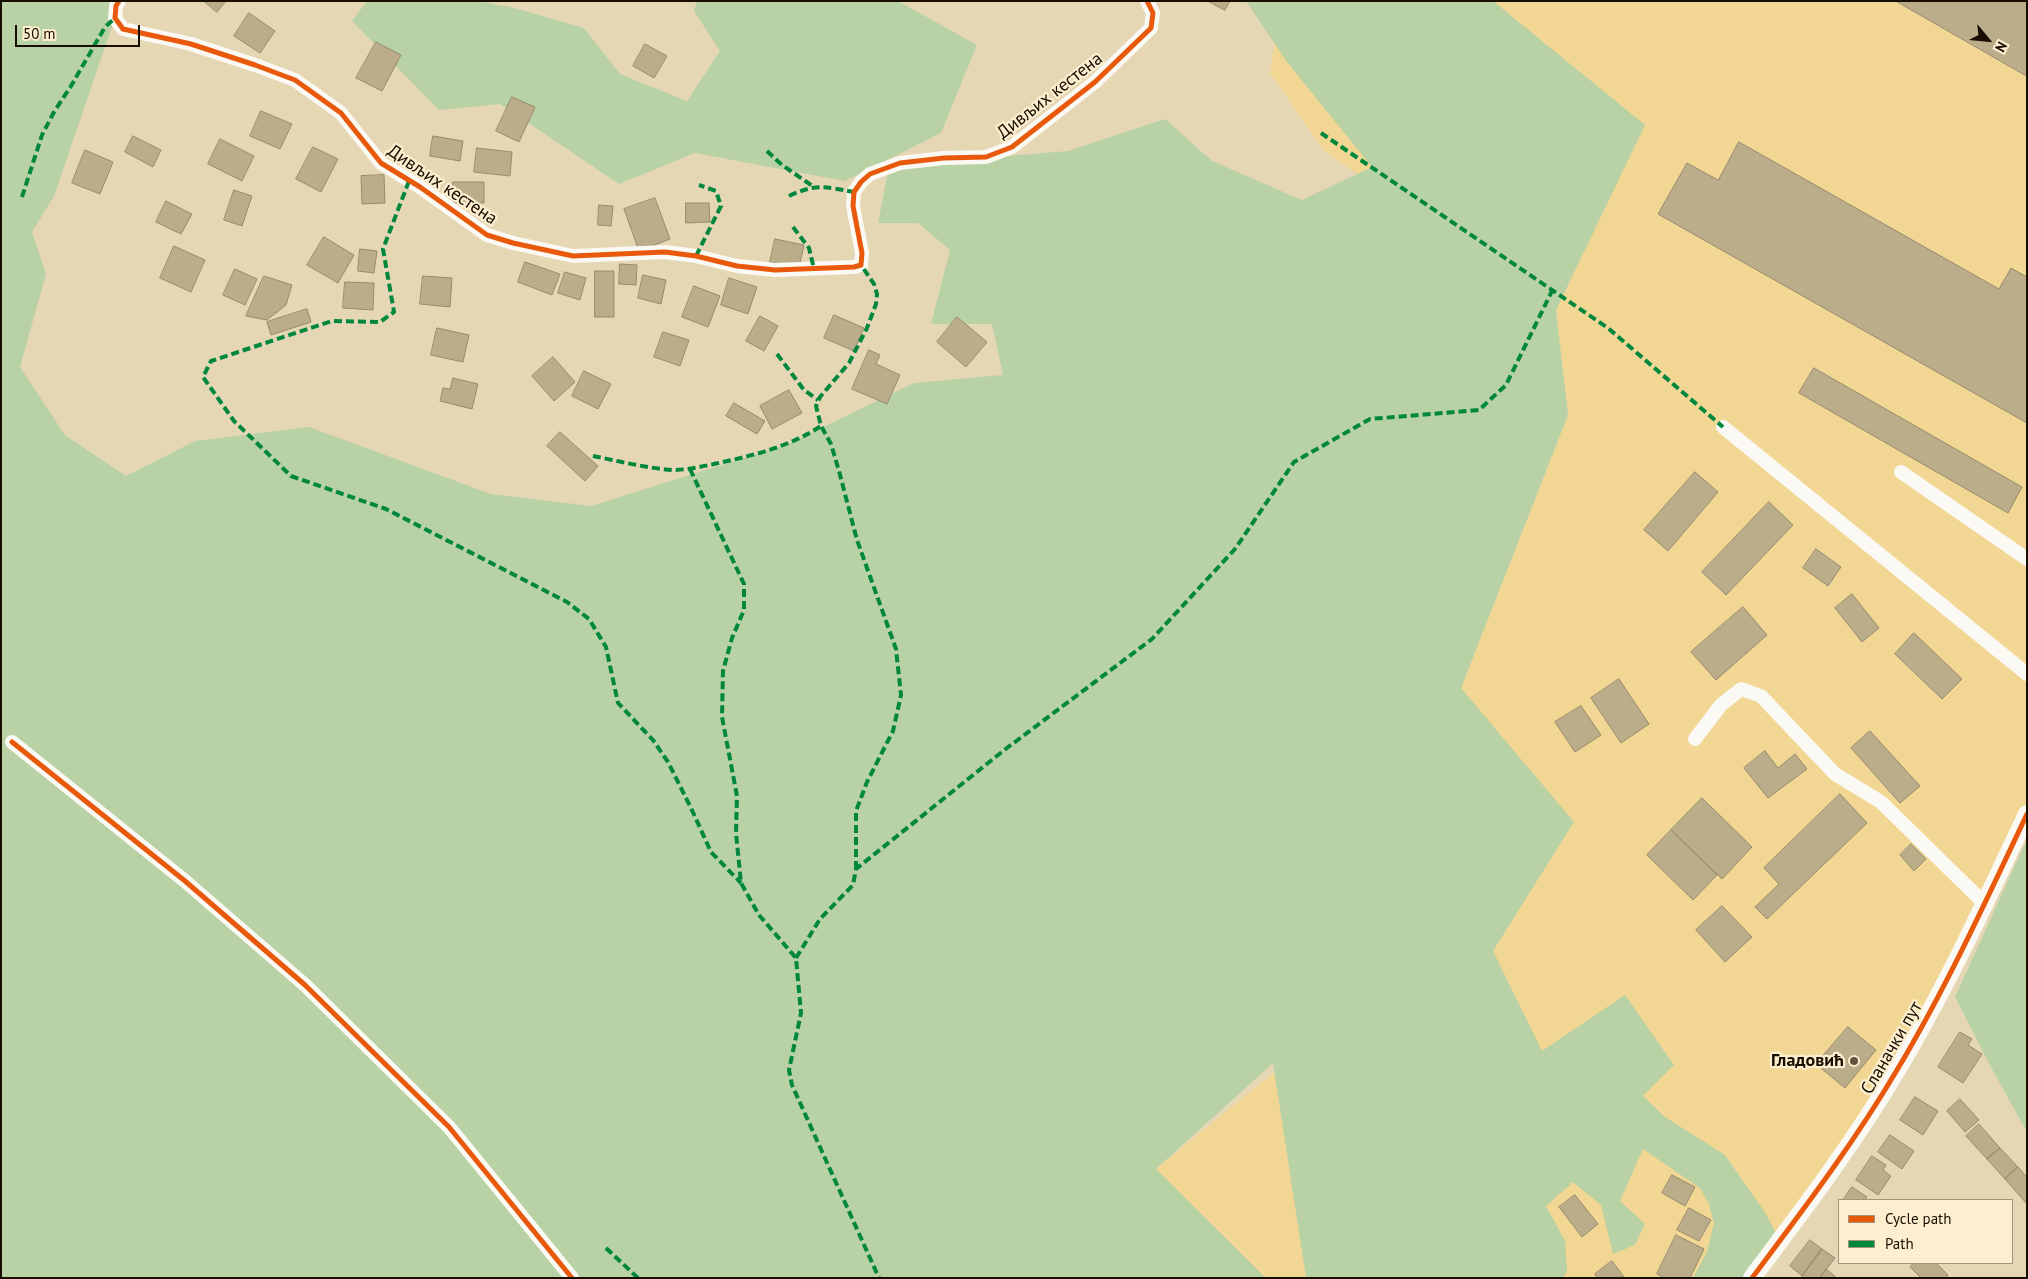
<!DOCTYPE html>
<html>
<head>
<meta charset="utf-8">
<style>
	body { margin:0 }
	#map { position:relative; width:2028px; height:1279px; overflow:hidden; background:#e6d7b4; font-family:"PT Sans",sans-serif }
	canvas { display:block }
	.frame { position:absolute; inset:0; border:2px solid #180e00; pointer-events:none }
	.legend { position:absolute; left:1838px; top:1199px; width:175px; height:65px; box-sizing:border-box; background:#fceecf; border:1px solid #a1947c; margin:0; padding:6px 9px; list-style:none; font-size:15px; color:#180e00 }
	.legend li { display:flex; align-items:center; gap:10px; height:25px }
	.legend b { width:25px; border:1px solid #a1947c }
	.north { position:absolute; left:1963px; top:15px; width:50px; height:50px; -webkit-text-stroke:4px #fceecf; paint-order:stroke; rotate:118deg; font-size:14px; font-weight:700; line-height:20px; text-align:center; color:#180e00 }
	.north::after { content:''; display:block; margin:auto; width:18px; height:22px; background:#180e00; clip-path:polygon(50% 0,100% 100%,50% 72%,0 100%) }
	.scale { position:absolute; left:15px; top:25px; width:125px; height:22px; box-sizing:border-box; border:2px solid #180e00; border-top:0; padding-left:6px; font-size:15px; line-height:18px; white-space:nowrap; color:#180e00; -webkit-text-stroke:4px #fceecf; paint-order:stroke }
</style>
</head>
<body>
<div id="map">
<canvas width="2028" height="1279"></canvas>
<div class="frame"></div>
<ul class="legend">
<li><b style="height:6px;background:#e8590c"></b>Cycle path</li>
<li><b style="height:6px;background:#00873e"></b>Path</li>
</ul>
<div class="north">N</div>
<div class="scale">50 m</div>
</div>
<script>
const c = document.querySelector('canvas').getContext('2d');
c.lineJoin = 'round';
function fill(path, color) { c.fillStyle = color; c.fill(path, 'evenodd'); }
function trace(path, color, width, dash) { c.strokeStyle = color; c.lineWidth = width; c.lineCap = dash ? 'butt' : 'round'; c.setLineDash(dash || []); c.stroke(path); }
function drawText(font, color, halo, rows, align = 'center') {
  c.font = font + ' "PT Sans",sans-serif'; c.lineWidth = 4.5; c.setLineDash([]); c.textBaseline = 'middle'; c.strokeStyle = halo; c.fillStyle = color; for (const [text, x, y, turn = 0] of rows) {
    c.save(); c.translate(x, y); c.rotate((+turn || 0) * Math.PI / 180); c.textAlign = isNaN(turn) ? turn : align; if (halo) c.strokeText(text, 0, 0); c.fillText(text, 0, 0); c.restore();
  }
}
const built = new Path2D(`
	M1281,1H2027V814L1928,1014L1752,1278H1231L1156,1169L1355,1006L1461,688L1568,415L1556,310L1324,151L1270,73Z`);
const green = new Path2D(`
	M1,1H124L115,18L54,196L32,232L46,274L20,367L65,435L126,476L195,441L309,427L491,494L591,506L788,444L914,383L1003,375L992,324H931L950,250L918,223H878L889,166L1068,151L1165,119L1212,161L1302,200L1372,167L1287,62L1246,1H1493L1645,125L1556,310L1568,415L1461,688L1574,822L1493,951L1542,1051L1625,995L1674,1065L1643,1096L1665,1117L1725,1155L1766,1214L1780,1241L1752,1278H1693L1707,1252L1714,1223L1709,1204L1700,1188L1643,1149L1620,1201L1645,1224L1635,1245L1613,1254L1601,1205L1573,1182L1546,1206L1565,1241L1567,1272L1562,1278H1306L1273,1063L1156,1169L1266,1278H1Z
	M367,1H478L515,8L584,28L620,74L687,101L720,51L694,11L697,1H898L977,45L941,133L845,181L695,153L619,184L500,104L439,110L352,21Z
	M2027,839V1132L1992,1069L1955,997Z`);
const building = new Path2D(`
	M204,1H226L217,12Z
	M1208,1H1230L1225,10Z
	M1896,1H2027V76Z
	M249,13L275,31L260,53L234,36Z
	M376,42L401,55L382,91L356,78Z
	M645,44L667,56L654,78L633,66Z
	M512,97L535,107L519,142L496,131Z
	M261,111L292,124L280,149L250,136Z
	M133,136L161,150L153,167L125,152Z
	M433,136L463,141L460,161L430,156Z
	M220,139L254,156L242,181L208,164Z
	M1739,142L1999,289L2011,268L2027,277V423L1658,214L1687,163L1718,180Z
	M313,147L338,159L321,192L296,179Z
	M477,148L512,152L510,176L474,172Z
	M85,150L113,162L100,194L72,183Z
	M384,175L385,203L362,204L361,176Z
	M453,182H484V203H453Z
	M234,190L252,196L242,226L224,220Z
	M655,198L670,239L639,251L624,209Z
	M166,201L192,214L181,234L156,222Z
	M686,203H709L710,222L686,223Z
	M599,205L613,206L611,226L598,225Z
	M324,237L354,255L338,283L307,265Z
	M775,239L804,245L799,268L770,262Z
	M174,246L205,260L191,292L160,278Z
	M360,249L377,251L374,273L358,271Z
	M525,262L560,274L552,295L518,282Z
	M620,264L637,265L636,285L619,284Z
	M235,269L257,279L245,305L223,295Z
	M595,271H614V317H595Z
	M565,272L586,278L580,300L558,293Z
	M643,275L666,280L661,304L638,298Z
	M264,276L292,285L286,305L267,320L246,316Z
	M423,276L452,278L450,307L420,304Z
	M729,278L757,287L748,314L721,305Z
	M345,282L374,283L373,310L343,308Z
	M694,286L720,296L708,327L682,317Z
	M307,309L311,322L271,335L267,322Z
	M834,315L864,328L854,351L824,338Z
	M760,316L778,326L764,351L746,341Z
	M957,317L987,342L966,367L937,342Z
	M437,328L469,335L463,362L431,355Z
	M663,332L689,340L680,366L654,357Z
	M869,350L880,355L876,364L900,375L887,404L852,389Z
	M553,357L575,382L554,401L532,376Z
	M1814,368L2022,487L2008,513L1799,393Z
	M584,371L611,384L598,409L572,396Z
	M453,378L478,384L472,409L440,401L443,388L450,389Z
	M789,390L802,413L772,429L760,406Z
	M734,403L765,421L757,434L726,416Z
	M560,432L598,466L585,481L547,446Z
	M1695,472L1718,492L1668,551L1644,530Z
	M1769,502L1793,525L1726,595L1702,572Z
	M1816,549L1841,567L1828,586L1803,568Z
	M1852,594L1879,628L1862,642L1835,608Z
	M1743,607L1767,635L1716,680L1691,652Z
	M1914,633L1962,679L1942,699L1895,654Z
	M1619,679L1649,724L1621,743L1591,698Z
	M1581,706L1601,735L1575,752L1555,722Z
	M1870,731L1920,786L1900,803L1851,748Z
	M1765,751L1778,768L1795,754L1807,769L1768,798L1744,768Z
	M1840,794L1867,823L1767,919L1755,907L1779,884L1764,868Z
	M1702,798L1752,847L1722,879L1671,830Z
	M1671,830L1717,875L1693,900L1647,855Z
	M1911,844L1926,859L1914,871L1900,855Z
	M1722,906L1752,937L1725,962L1696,930Z
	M1848,1027L1876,1050L1845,1088L1816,1064Z
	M1960,1032L1972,1039L1968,1045L1982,1054L1963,1083L1938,1067Z
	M1915,1097L1938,1111L1923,1135L1900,1120Z
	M1960,1099L1979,1120L1965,1132L1947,1111Z
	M1979,1124L2000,1148L1987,1159L1966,1136Z
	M1890,1135L1914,1151L1902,1169L1878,1152Z
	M2000,1148L2018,1167L2005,1179L1987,1159Z
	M1872,1156L1886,1165L1883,1170L1891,1176L1878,1195L1856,1180Z
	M2018,1167L2027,1177V1204L2005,1179Z
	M1672,1175L1695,1187L1685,1206L1662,1193Z
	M1852,1187L1867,1197L1865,1200H1843Z
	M1575,1195L1598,1224L1582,1237L1559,1207Z
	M1689,1208L1711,1220L1699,1241L1677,1230Z
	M1676,1235L1704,1249L1690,1278H1664L1657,1274Z
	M1810,1240L1822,1249L1802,1276L1790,1266Z
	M1822,1249L1835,1258L1820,1278H1805L1802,1276Z
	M1612,1261L1624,1277L1597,1278L1595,1274Z
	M1914,1263H1936L1948,1275L1946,1278H1921L1910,1267Z
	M1826,1269L1837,1278H1820Z`);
const minor = new Path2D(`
	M119,1L116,6L115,18L123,29L191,44L255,65L295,80L341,113L381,163L420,187L487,235L513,243L573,256L665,252L696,256L737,266L775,270L854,267L861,265L862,253L853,206L854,192L861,182L870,174L900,163L944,158L986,157L1012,147L1095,82L1151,28L1153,13L1147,1
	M1723,427L2027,674
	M1901,472L2027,559
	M1695,739L1721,705L1741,689L1761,696L1835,774L1881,802L1984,903
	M12,742L185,881L305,985L449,1127L572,1278`);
const tertiary = new Path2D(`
	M1752,1278C1803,1210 1854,1143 1897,1070C1946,988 1986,901 2027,814`);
const quiet = new Path2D(`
	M1321,133L1608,328L1723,427
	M767,151L782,165L814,187
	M409,181L383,249L394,312L380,322L332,321L211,361L203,377L234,421L291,476L386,509L567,602L589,619L606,647L618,703L653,740L668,762L691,808L711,852L741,883
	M789,196C817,183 825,187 854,192
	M22,197L42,135L54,112L71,86L105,27L115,18
	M793,227L809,248L814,269
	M696,256L721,206L716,191L699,185
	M777,354L804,390L818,400
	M593,456C618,461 646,468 672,470C686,470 700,467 714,464C751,456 789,447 821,426
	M690,469L744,584V610L732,638L723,671L722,717L737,796L736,833L741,883L759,915L796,958L801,1013L789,1070L792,1085L879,1278
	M856,869V811L867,782L893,731L901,695L896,649L857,540L839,471L831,444L821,426L816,406L820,397L849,363L867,328L876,304L877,294L874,284L861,265
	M796,958L820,919L853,885L856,869L1003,751L1152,639L1235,549L1294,462L1370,419L1479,410L1506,385L1553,289
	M606,1248L638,1278`);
const cycleway = new Path2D(`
	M119,1L116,6L115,18L123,29L191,44L255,65L295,80L341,113L381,163L420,187L487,235L513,243L573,256L665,252L696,256L737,266L775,270L854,267L861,265L862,253L853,206L854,192L861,182L870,174L900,163L944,158L986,157L1012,147L1095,82L1151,28L1153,13L1147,1
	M12,742L185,881L305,985L449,1127L572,1278
	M1752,1278C1803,1210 1854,1143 1897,1070C1946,988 1986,901 2027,814`);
const markers = [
	[1854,1061,5,"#60543f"]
];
const streetNames = [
	["Дивљих кестена",1050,96,-38],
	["Дивљих кестена",442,185,34],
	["Сланачки пут",1892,1048,-60]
];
const poiNames = [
	["Гладовић",1844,1061]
];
fill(built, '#f2d694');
fill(green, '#b8d1a5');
fill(building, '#bbad89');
trace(building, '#968b6e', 1);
trace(minor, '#fbf9f4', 14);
trace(tertiary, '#fbf9f4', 18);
trace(quiet, '#00873e', 4, [8, 4]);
trace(cycleway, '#e8590c', 5);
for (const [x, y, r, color] of markers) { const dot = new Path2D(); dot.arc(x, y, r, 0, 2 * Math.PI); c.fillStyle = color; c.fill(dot); trace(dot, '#fceecf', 2); }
drawText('18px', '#180e00', '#fceecf', streetNames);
drawText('bold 18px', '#180e00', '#fceecf', poiNames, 'right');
</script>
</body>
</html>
